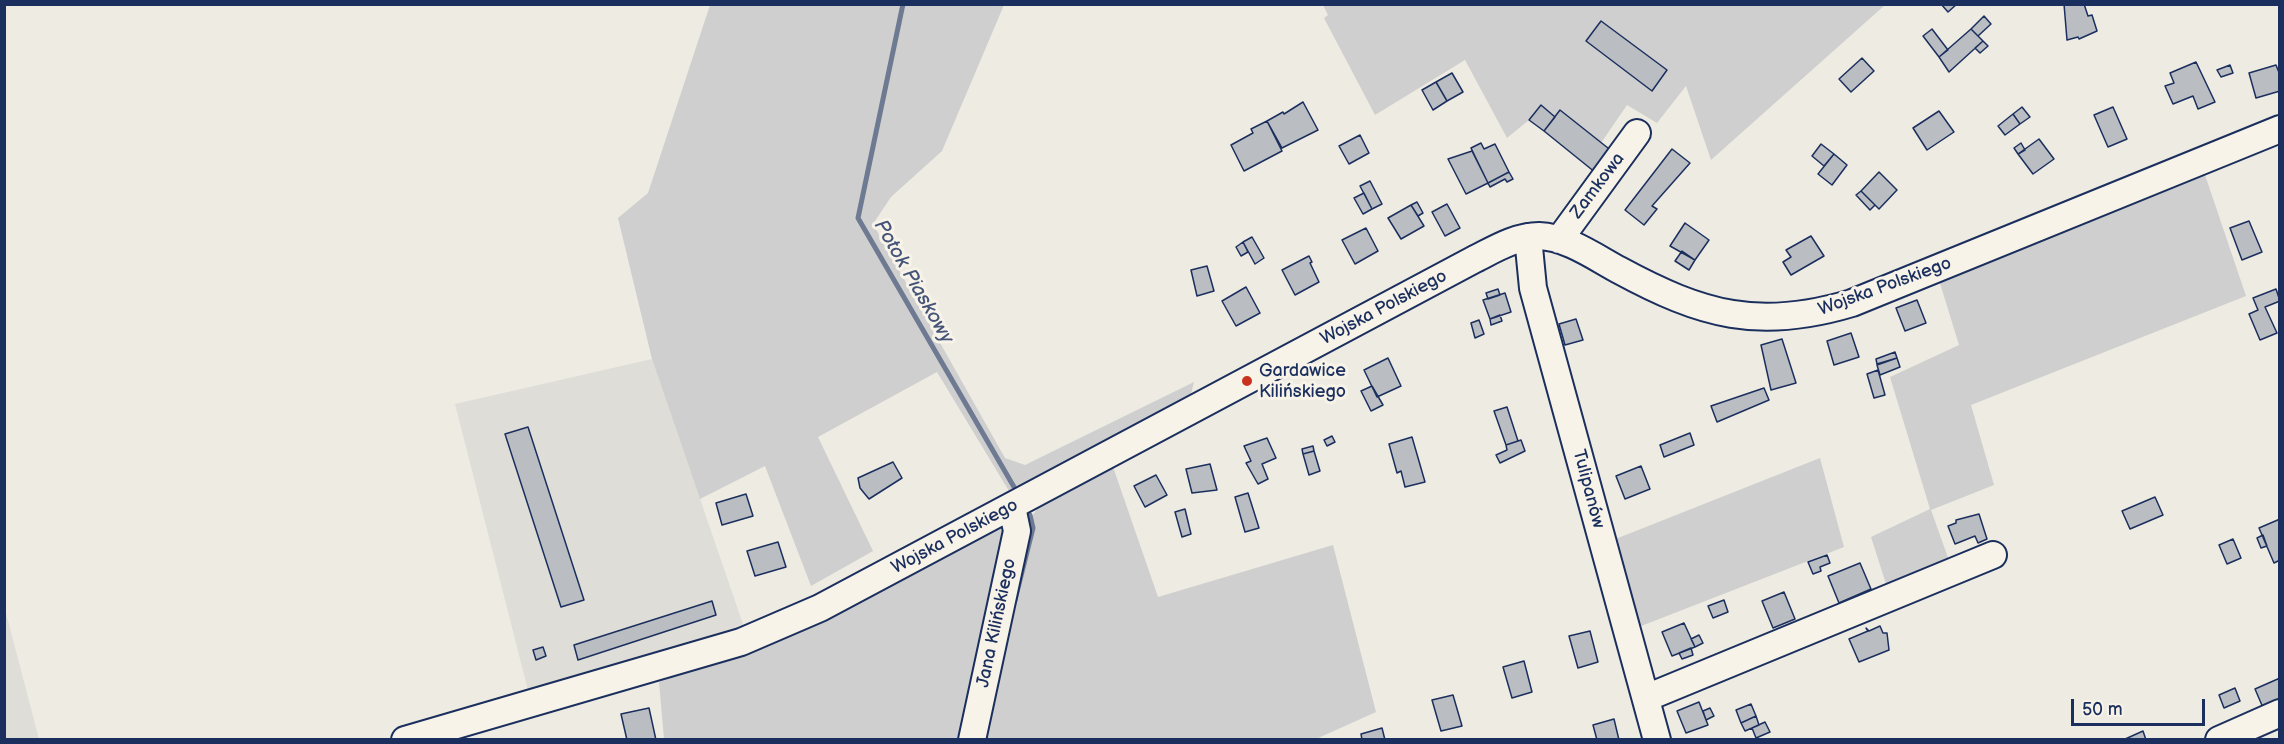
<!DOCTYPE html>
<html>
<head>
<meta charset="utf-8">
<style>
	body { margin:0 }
	#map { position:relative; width:2284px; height:744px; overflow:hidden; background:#eeebe2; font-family:"Balsamiq Sans",sans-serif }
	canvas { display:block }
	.frame { position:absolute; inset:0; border:6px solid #1b2f5e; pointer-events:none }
	.scale { position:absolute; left:2071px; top:699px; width:134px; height:27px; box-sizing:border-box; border:3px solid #1b2f5e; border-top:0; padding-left:8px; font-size:18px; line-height:21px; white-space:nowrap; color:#1b2f5e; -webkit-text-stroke:4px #f7f3e8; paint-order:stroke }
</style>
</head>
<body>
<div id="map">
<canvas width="2284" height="744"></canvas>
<div class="frame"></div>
<div class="scale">50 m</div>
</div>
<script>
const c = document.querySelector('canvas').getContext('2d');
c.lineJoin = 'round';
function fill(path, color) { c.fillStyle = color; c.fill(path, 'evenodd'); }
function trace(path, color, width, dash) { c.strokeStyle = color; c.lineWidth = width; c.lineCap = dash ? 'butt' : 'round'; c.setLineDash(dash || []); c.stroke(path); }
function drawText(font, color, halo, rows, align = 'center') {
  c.font = font + ' "Balsamiq Sans",sans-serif'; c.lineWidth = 6; c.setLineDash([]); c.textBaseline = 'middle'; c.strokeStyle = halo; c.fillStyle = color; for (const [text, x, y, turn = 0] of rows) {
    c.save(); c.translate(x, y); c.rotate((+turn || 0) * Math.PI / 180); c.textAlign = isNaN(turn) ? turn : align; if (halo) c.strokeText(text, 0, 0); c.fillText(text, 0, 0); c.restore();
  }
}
const built = new Path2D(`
	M652,359L744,627L531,702L455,404Z
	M5,609L39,739H5Z`);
const green = new Path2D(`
	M710,5H1004L942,151L891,197L873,224L1005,458L1025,465L1194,382L1190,398L1012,496L937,372L818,437L873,551L811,586L765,466L700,499L652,359L618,218L648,193Z
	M1323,5H1885L1711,160L1686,86L1657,123L1627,105L1601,143L1614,152L1597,174L1529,120L1507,138L1465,60L1375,115L1324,18L1328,15Z
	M2203,169L2246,296L1971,405L1994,485L1931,510L1951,566L1888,590L1871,537L1930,509L1890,377L1959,345L1939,280Z
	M1820,458L1844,547L1636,628L1613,540Z
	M1112,464L1158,597L1333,545L1376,712L1316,739L978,740L1028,522L1042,502Z
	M995,527L1003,528L1004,547L961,739H664L659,682L799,630Z`);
const stream = new Path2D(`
	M903,4L858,218L1014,487
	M1015,600L1033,528L1030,515`);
const building = new Path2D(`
	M1941,4H1957L1948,12Z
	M2064,4H2084L2088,16L2092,15L2097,31L2079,39L2078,37L2067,40Z
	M1984,16L1991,24L1978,36L1971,29Z
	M1601,21L1667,70L1652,91L1586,41Z
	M1932,29L1948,50L1939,57L1923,36Z
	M1971,29L1983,41L1949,72L1939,57Z
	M1983,41L1988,46L1980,53L1975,48Z
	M1862,58L1874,71L1851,92L1839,79Z
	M2196,62L2215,102L2198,109L2193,96L2173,104L2165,86L2174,83L2170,73Z
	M2230,65L2233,73L2221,77L2217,70Z
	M2276,65L2280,75V91L2256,98L2249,73Z
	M1452,73L1463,92L1447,101L1436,82Z
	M1436,82L1447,101L1433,110L1422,90Z
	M1303,102L1318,130L1282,148L1267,121L1283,112L1284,114Z
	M1541,105L1555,117L1544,131L1529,120Z
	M2022,107L2030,117L2020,124L2013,114Z
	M2113,107L2127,139L2108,147L2094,115Z
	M1560,110L1613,152L1596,173L1544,131Z
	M1939,111L1954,132L1927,150L1913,128Z
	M2013,114L2020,124L2005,135L1998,126Z
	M1267,121L1282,151L1244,171L1231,145L1253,133L1251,129Z
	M1360,135L1369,153L1349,164L1339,146Z
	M2039,139L2054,159L2033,174L2018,154Z
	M1481,143L1484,149L1495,144L1509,172L1488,183L1471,148Z
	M2021,143L2025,150L2018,154L2014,148Z
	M1821,144L1834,154L1824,166L1812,156Z
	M1672,149L1690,163L1652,206L1657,209L1644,225L1625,210Z
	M1472,151L1488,183L1466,194L1448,159Z
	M1834,154L1847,165L1832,185L1818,174Z
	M1509,172L1513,179L1507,182L1505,179L1490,187L1488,183Z
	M1879,172L1897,190L1879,209L1861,191Z
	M1370,181L1382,204L1372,209L1360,186Z
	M1861,191L1875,205L1870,210L1856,195Z
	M1364,193L1372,209L1363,214L1354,198Z
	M1417,202L1423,213L1418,216L1411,205Z
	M1447,204L1460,228L1445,236L1432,212Z
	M1411,205L1424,226L1401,239L1388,218Z
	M2249,221L2262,252L2242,260L2230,228Z
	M1685,223L1709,240L1695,260L1670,246Z
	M1366,228L1378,251L1355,264L1342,240Z
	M1811,236L1824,256L1791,275L1783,262L1791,257L1786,250Z
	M1252,237L1264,258L1255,264L1243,242Z
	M1243,242L1248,252L1241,256L1236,247Z
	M1682,251L1695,260L1689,270L1675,261Z
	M1309,256L1312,262L1310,263L1319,282L1295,295L1282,270Z
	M1207,266L1214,291L1197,296L1191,270Z
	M1246,287L1260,313L1236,326L1222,301Z
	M1498,289L1500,295L1488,299L1486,293Z
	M2276,289L2280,301L2265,307L2277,333L2260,340L2249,314L2258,310L2253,298Z
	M1505,293L1511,312L1490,319L1483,300Z
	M1917,300L1926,323L1905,331L1896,308Z
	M1500,315L1502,321L1491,325L1490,319Z
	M1576,319L1583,340L1565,345L1559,324Z
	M1479,320L1484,334L1475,338L1471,323Z
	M1851,333L1859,357L1834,365L1827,341Z
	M1782,339L1796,383L1771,390L1761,345Z
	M1895,352L1897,358L1877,364L1876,359Z
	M1388,358L1401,386L1377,397L1364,370Z
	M1897,358L1900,367L1880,375L1877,365Z
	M1878,370L1885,395L1874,398L1867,374Z
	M1372,386L1383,405L1371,411L1361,391Z
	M1764,388L1769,400L1717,422L1711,406Z
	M1507,407L1518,441L1506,445L1494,411Z
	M528,427L584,600L561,607L505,434Z
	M1690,433L1694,445L1664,457L1660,445Z
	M1332,436L1335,442L1327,446L1324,440Z
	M1412,437L1425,482L1405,487L1401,471L1397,473L1389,444Z
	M1267,438L1276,458L1262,464L1268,479L1258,484L1246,463L1251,461L1244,446Z
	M1521,440L1525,451L1500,463L1496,455L1507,450L1506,445Z
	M1313,446L1314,451L1303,454L1302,449Z
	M1314,451L1320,471L1309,475L1303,454Z
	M893,462L902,478L869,499L860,488L858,478Z
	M1210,464L1217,490L1192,493L1186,469Z
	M1641,466L1650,489L1625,499L1616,476Z
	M1156,475L1167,495L1145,507L1134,486Z
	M1248,493L1259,528L1245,532L1235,497Z
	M746,494L753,516L722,525L716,503Z
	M2155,497L2163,515L2130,529L2122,511Z
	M1185,509L1191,534L1182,537L1175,512Z
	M1979,514L1987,539L1978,543L1975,536L1955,544L1948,526L1956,523V520Z
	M2280,519V560L2274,563L2259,528Z
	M2263,535L2267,546L2261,548L2257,538Z
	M2233,539L2241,558L2227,564L2219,545Z
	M778,542L786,567L755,576L747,551Z
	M1827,555L1830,563L1820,567L1821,571L1813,574L1808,562Z
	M1860,563L1871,589L1839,603L1828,576Z
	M1784,592L1795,619L1773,628L1762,601Z
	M1724,600L1728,612L1713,618L1708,606Z
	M712,601L716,615L578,660L574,645Z
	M1684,623L1695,647L1672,656L1662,632Z
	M1880,626L1883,633H1887L1889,650L1859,662L1849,639L1868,631L1866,628L1869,631Z
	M1590,631L1598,662L1578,668L1569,636Z
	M1699,635L1703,643L1695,647L1691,639Z
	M543,647L546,656L536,660L533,650Z
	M1691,648L1693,655L1682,659L1679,653Z
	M1524,661L1532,692L1512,698L1503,667Z
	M2280,678V704L2264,710L2255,689Z
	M2235,688L2240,701L2224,708L2219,695Z
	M1453,695L1462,726L1441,731L1432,700Z
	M1699,702L1708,725L1686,733L1677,711Z
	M1751,704L1756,716L1741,723L1736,710Z
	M649,708L656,740H627L621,714Z
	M1710,708L1714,716L1706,720L1703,711Z
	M1756,716L1759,725L1745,731L1741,723Z
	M1614,719L1619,740H1597L1593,725Z
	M1765,722L1770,732L1756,738L1752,728Z
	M1382,728L1385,740H1362L1361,734Z
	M2143,731L2146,740H2123Z`);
const minor = new Path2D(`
	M1528,237L1533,288L1657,740
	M1559,240L1637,133
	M1646,698L1993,555
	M405,740L741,642L820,608L1475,259C1495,249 1516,236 1539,236C1567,237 1595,257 1619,270C1702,315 1759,331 1852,303L2280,129
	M972,740L1017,531L1012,507
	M2219,740L2280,713`);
const markers = [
	[1247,381,6,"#c8321e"]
];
const streetNames = [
	["Zamkowa",1598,186,-53],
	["Wojska Polskiego",1885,287,-20],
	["Wojska Polskiego",1384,308,-28],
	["Tulipanów",1588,489,75],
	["Wojska Polskiego",955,537,-28],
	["Jana Kilińskiego",997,623,-78]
];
const poiNames = [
	["Gardawice",1259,371],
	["Kilińskiego",1259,392]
];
const waterNames = [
	["Potok Piaskowy",913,282,60]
];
fill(built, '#deddd8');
fill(green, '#cfcfcf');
trace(stream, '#6e7992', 5);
fill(building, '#babdc2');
trace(building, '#1b2f5e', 1.5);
trace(minor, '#1b2f5e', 30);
trace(minor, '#f7f3e8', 26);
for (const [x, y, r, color] of markers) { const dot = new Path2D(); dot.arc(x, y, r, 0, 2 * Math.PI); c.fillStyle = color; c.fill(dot); trace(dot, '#f7f3e8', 2); }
drawText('18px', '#1b2f5e', '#f7f3e8', streetNames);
drawText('18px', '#1b2f5e', '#f7f3e8', poiNames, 'left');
drawText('italic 20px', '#455478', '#f7f3e8', waterNames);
</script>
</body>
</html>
